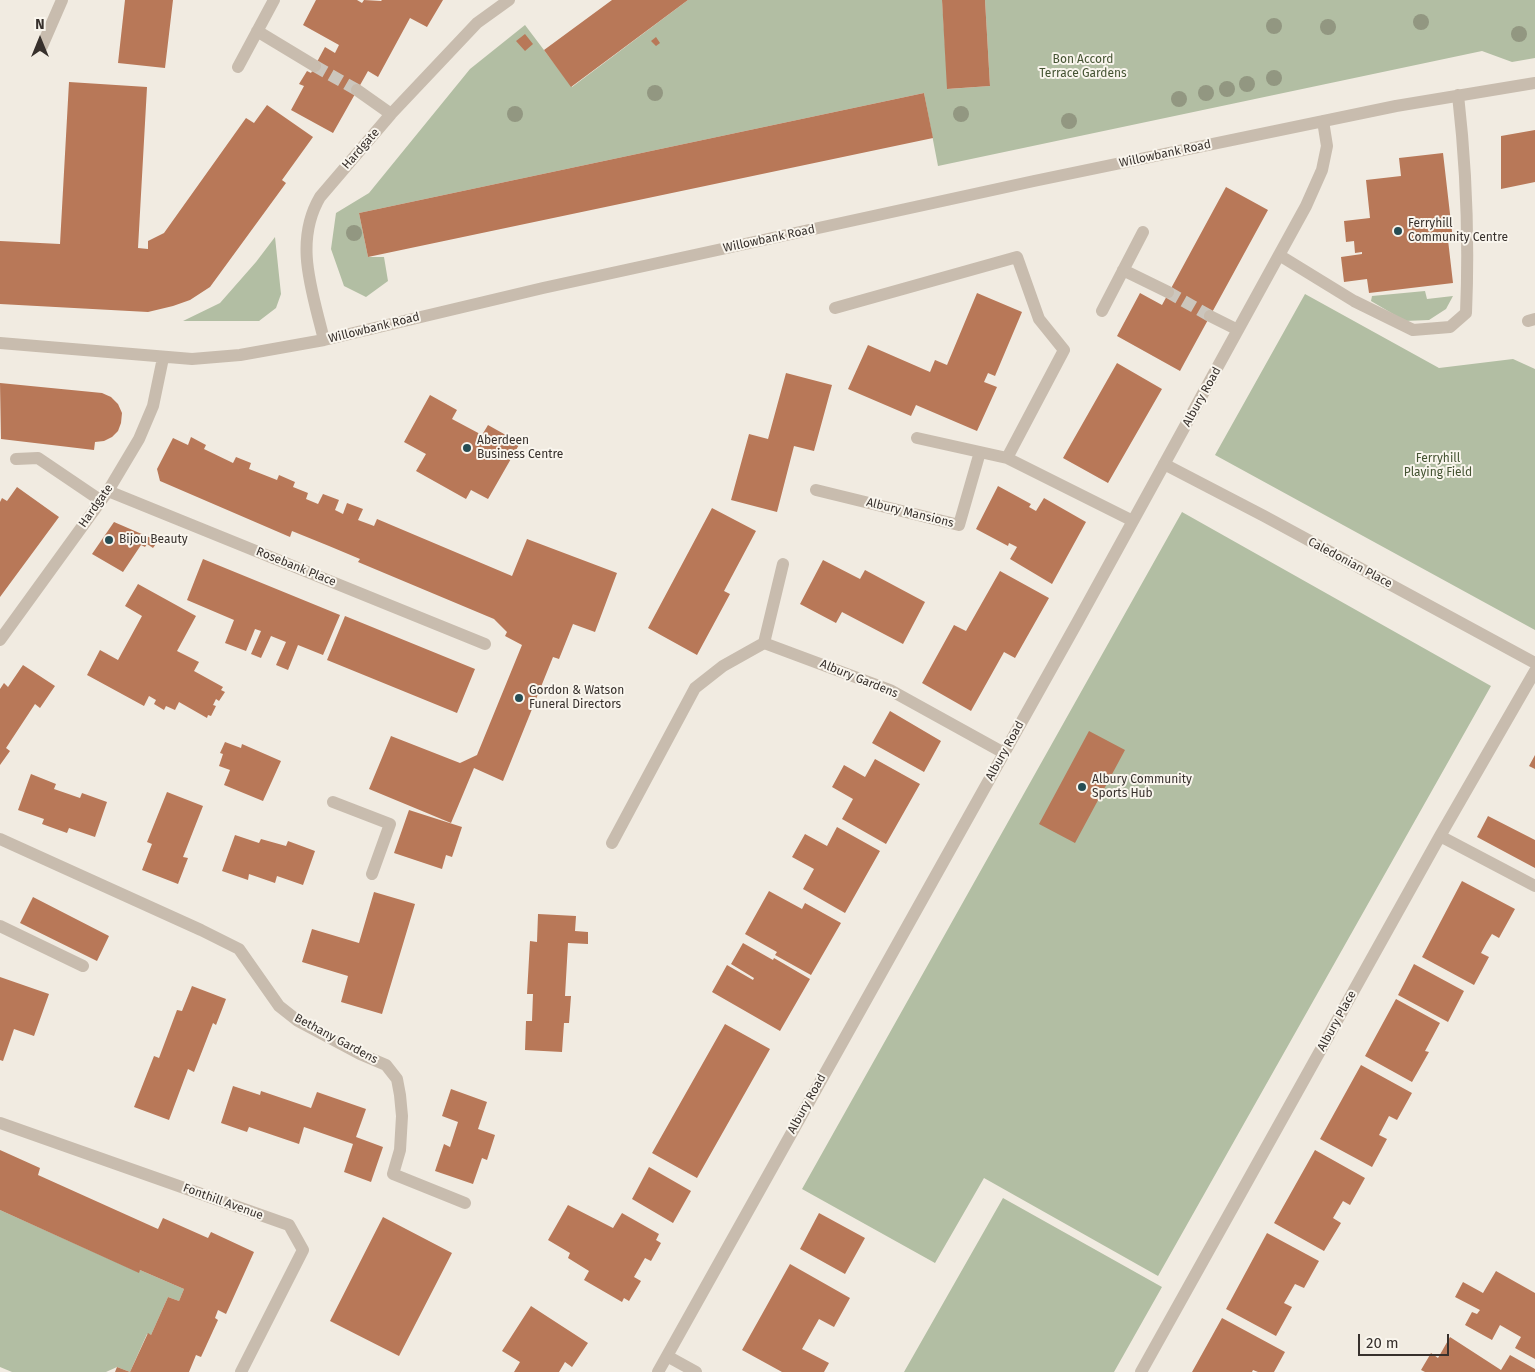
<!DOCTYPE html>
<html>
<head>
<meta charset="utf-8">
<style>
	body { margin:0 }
	#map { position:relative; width:1535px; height:1372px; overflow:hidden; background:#f1ebe1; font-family:"Fira Sans",sans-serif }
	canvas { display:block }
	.north { position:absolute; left:15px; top:15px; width:50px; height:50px; -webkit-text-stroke:4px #f9f5ed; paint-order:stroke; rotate:0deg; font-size:14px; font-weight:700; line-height:20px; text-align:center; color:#37302c }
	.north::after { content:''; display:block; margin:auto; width:18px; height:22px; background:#37302c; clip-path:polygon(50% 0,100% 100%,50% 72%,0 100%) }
	.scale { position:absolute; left:1358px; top:1334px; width:91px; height:22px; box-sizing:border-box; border:2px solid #37302c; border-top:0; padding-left:6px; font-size:15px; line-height:18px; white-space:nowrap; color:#37302c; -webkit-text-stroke:4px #f9f5ed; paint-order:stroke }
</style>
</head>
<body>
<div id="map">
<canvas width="1535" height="1372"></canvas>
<div class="north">N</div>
<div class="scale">20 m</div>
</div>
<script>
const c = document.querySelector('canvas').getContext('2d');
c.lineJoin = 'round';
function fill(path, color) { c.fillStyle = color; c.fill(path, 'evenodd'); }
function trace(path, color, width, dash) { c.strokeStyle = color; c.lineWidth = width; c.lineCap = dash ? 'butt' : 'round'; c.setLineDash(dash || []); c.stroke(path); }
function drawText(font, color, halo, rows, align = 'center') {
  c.font = font + ' "Fira Sans",sans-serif'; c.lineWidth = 4; c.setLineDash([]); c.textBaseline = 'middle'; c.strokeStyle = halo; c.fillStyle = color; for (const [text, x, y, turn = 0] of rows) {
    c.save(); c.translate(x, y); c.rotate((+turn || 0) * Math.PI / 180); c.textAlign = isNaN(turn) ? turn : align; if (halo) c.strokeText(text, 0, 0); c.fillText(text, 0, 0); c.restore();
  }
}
const green = new Path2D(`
	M688,0H942L948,89L990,86L985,0H1535V58L1512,62L1482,51L938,166L924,93L359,213L368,257H384L388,281L366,297L344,286L331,249L336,213L369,193L470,69L525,25L572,87Z
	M275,237L281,294L276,308L259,321H183L220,303L256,262Z
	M1425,291L1427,299L1453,296L1446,309L1429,320L1405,321L1371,301L1372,296Z
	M1305,294L1439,368L1513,359L1535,369V630L1215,455Z
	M1182,512L1491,686L1158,1276L984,1178L935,1263L802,1189Z
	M1003,1198L1162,1287L1114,1372H904Z
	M0,1210L138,1272L140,1270L184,1289L179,1301L168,1297L151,1335L147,1334L130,1372L117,1367L106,1372H12L0,1367Z`);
const building = new Path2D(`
	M125,0H173L165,68L118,63Z
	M316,0H357L362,3L364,0L381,1L382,0H443L427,27L410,18L378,77L368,71L333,133L291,110L304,86L299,84L307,71L311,73L325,47L335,53L339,45L303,25Z
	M612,0H688L571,87L544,50Z
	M942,0H985L990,86L947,89Z
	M525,34L533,44L525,51L516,41Z
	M656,37L660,43L656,46L651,41Z
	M69,82L147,87L138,248L148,249V241L164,233L246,118L254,123L267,105L313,137L282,180L286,183L210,287L190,300L173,306L148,312L0,304V241L60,244Z
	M924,93L933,138L368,257L359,213Z
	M1535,130V182L1501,189V136Z
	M1443,153L1453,240H1448L1453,283L1369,293L1367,279L1344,282L1341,257L1362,254V252L1355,253L1354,241L1346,242L1344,221L1370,218L1366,180L1401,176L1399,158Z
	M1226,187L1268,210L1180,371L1117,336L1140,293L1162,305Z
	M977,293L1022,312L995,376L988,373L984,382L997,387L977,431L916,405L911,416L848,389L868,345L930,372L935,360L947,365Z
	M1117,363L1162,389L1108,483L1063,458Z
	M786,373L832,385L814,451L794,446L777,512L731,500L749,434L768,439Z
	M0,383L102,393L111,397L118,404L122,413L121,423L118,431L112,437L104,441L95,442L94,450L1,439Z
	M430,395L457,410L452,419L482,435L488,425L520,443L488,499L471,490L466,499L416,471L426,454L404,442Z
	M191,437L206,445L204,449L233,463L236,457L251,463L249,469L277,480L279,475L295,482L293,487L308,493L306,499L318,504L323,494L339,500L335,510L343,514L347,503L363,509L358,520L374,526L377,519L512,576L527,539L617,573L595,632L573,624L559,659L553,657L503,781L474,768L451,823L369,789L391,736L460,763L477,755L522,645L505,636L507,632L494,619L358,562L360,559L329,546L292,531L290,537L160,481L157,469L173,438L188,445Z
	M998,486L1031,504L1029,507L1036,511L1044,498L1086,522L1052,584L1010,559L1017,547L1009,543L1008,546L976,529Z
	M17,487L59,517L0,597V502L2,498L7,501Z
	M712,508L756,531L724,591L730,594L697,655L648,628Z
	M114,522L158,541L153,548L147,544L145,547L141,545L123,572L92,554Z
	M203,559L340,615L323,655L298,645L288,670L276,665L286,642L271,636L261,658L251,654L261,631L255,629L246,651L225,643L234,620L187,600Z
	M823,560L860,579L865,570L925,602L903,644L842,612L836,623L800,604Z
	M1000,571L1049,598L1015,658L1004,652L971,711L922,683L954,625L966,631Z
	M138,584L196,616L177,651L199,662L194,671L223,687L221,690L225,692L219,701L216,699L213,705L216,706L211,716L208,715L207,718L179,702L175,710L166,706L164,710L154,704L156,700L149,696L144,706L87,675L100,650L118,660L142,616L125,606Z
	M345,616L475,669L457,713L327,660Z
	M23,665L55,686L40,708L35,704L6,748L10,751L0,765V689L4,683L8,687Z
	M890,711L941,741L924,772L872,743Z
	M1089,731L1125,750L1075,843L1039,824Z
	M225,742L241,748L242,744L281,761L263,801L224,785L230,770L219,766L223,754L220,753Z
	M1535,755V769L1529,766Z
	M875,759L920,784L886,844L842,819L853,799L832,787L844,765L865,777Z
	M31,774L56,784L54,789L80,798L82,793L107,802L95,837L69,828L67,833L42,824L44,819L18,810Z
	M167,792L203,806L183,857L188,858L178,884L142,870L152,844L147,842Z
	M409,810L462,827L452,857L446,855L442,869L394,853Z
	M1488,816L1535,840V868L1477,837Z
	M837,827L880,851L845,913L803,889L814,869L792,857L805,834L827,846Z
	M235,835L259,843L261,839L286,846L288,841L315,851L303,885L277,876L275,883L249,874L248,880L222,871Z
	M1462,881L1515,909L1499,938L1492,934L1487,942L1481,953L1489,957L1474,985L1422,957Z
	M769,891L802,909L805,903L841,923L811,975L775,955L777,952L745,934Z
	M374,892L415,904L382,1014L341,1002L348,976L302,962L312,929L359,943Z
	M33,897L109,936L97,961L20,923Z
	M538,914L576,916L575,931L588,932V944L568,943L565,996H571L569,1023H564L562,1052L525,1050L526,1021H532L533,994H527L530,941L537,942Z
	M743,943L773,960L774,958L810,979L780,1031L712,992L727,965L753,980L754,978L731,964Z
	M1414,964L1464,991L1448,1022L1398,995Z
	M0,977L49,994L34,1036L14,1029L3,1061L0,1060Z
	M192,986L226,999L216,1025L213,1023L194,1072L188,1069L169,1120L134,1107L154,1056L159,1058L177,1010L182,1011Z
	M1396,999L1440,1023L1425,1051L1429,1052L1412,1082L1365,1056Z
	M725,1024L770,1049L697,1178L652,1153Z
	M1361,1065L1412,1093L1397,1120L1389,1116L1379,1135L1387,1139L1372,1167L1320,1139Z
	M233,1086L260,1095L261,1091L311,1108L317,1092L366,1109L356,1137L383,1147L371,1182L344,1172L353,1144L304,1127L299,1144L249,1127L247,1132L221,1123Z
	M451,1089L487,1102L478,1129L495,1135L487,1160L482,1158L473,1184L435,1171L444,1144L450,1147L458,1122L442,1116Z
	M0,1150L40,1168L38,1175L158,1229L163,1218L208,1238L211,1232L254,1252L226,1314L218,1310L215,1318L218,1320L201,1357L196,1355L189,1372H130L148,1333L151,1335L168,1297L179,1301L184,1289L140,1270L139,1273L0,1210Z
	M1315,1150L1365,1178L1350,1205L1343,1201L1333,1218L1341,1223L1324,1251L1274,1223Z
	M649,1167L691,1191L673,1223L632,1199Z
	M568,1205L613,1228L622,1213L659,1234L656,1240L661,1243L651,1261L645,1258L634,1277L641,1281L629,1301L624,1298L622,1302L584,1280L589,1271L568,1258L570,1253L548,1240Z
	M819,1213L865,1238L845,1274L800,1249Z
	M383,1217L452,1253L399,1356L330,1321Z
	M1267,1233L1319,1261L1304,1288L1295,1284L1284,1303L1292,1307L1276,1336L1226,1309Z
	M790,1264L850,1298L834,1327L819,1319L802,1349L829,1363L824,1372H782L742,1350Z
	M1496,1271L1535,1293V1359L1515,1348L1521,1337L1500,1325L1492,1340L1465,1325L1472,1312L1477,1314L1480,1310L1455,1297L1463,1282L1483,1293Z
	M531,1306L588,1343L572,1367L565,1362L559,1372H514L520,1362L502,1351Z
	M1222,1318L1285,1352L1274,1372H1258L1253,1370L1252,1372H1192Z
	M1450,1337L1501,1370L1510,1355L1535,1369V1372H1425L1421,1370L1431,1353L1438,1358Z
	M117,1367L130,1372H115Z`);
const minorTunnel = new Path2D(`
	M315,66L357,90
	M1168,292L1210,316`);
const minor = new Path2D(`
	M257,31L315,66
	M42,46L62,0
	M238,67L274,0
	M357,90L391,114
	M1279,255L1354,301L1413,330L1450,327L1466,313C1469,243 1466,165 1458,95
	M1123,270L1168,292
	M835,308L1017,257L1039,319L1064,350L1007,458
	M1102,311L1143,232
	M1210,316L1238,330
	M1528,321L1535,319
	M324,340C313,293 293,243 320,197L391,114L477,23L509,0
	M0,343L192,359L240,355L324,340L543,288L1034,181L1396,106L1535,83
	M917,438L980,452
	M16,459L38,458L100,500
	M1164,464L1264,516L1535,663
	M816,490L959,525L980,452L1007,458L1133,521
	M108,491L485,644
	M0,640L108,491L139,439L153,406L163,358
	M764,643L890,690L1004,753
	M333,802L390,824L372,874
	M1440,836L1535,886
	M0,839L201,930L239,949L279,1006L298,1021L360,1054L386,1065L397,1079L400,1095L402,1116L400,1150L393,1174L465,1203
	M612,843L695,688L723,666L764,643L783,564
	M0,926L83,966
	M0,1123L289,1225L303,1250L241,1372
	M667,1356L696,1372
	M658,1372L1078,621L1306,206L1322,170L1327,146L1323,121
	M1141,1372L1440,836L1535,671`);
const trees = [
	[1421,22],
	[1274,26],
	[1328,27],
	[1519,34],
	[1274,78],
	[1247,84],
	[1227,89],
	[655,93],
	[1206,93],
	[1179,99],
	[515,114],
	[961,114],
	[1069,121],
	[354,233]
];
const markers = [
	[1398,231,5,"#264d54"],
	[467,448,5,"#264d54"],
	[109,540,5,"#264d54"],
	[519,698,5,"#264d54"],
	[1082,787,5,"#264d54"]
];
const parkNames = [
	["Bon Accord",1083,60],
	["Terrace Gardens",1083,74],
	["Ferryhill",1438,459],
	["Playing Field",1438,473]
];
const streetNames = [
	["Hardgate",361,149,-49],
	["Willowbank Road",1165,154,-12],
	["Willowbank Road",769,239,-12],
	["Willowbank Road",374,328,-14],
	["Albury Road",1202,397,-61],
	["Hardgate",96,506,-55],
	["Albury Mansions",910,513,14],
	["Caledonian Place",1350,563,28],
	["Rosebank Place",296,567,22],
	["Albury Gardens",859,679,22],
	["Albury Road",1005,751,-61],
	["Albury Place",1337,1021,-61],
	["Bethany Gardens",336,1039,28],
	["Albury Road",807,1104,-61],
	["Fonthill Avenue",223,1202,20]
];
const poiNames = [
	["Ferryhill",1408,224],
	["Community Centre",1408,238],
	["Aberdeen",477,441],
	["Business Centre",477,455],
	["Bijou Beauty",119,540],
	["Gordon & Watson",529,691],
	["Funeral Directors",529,705],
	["Albury Community",1092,780],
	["Sports Hub",1092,794]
];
fill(green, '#b2bea3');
fill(building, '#b87858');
trace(minorTunnel, '#ccc6bd', 12, [12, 6]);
trace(minor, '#c8bcae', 12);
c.fillStyle = '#929781';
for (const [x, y] of trees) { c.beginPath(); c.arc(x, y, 8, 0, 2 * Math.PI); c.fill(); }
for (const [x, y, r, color] of markers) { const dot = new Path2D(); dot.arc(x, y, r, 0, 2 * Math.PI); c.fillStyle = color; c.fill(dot); trace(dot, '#f9f5ed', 2); }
drawText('12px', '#445332', '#f9f5ed', parkNames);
drawText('12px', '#37302c', '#f9f5ed', streetNames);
drawText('12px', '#37302c', '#f9f5ed', poiNames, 'left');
</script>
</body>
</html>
